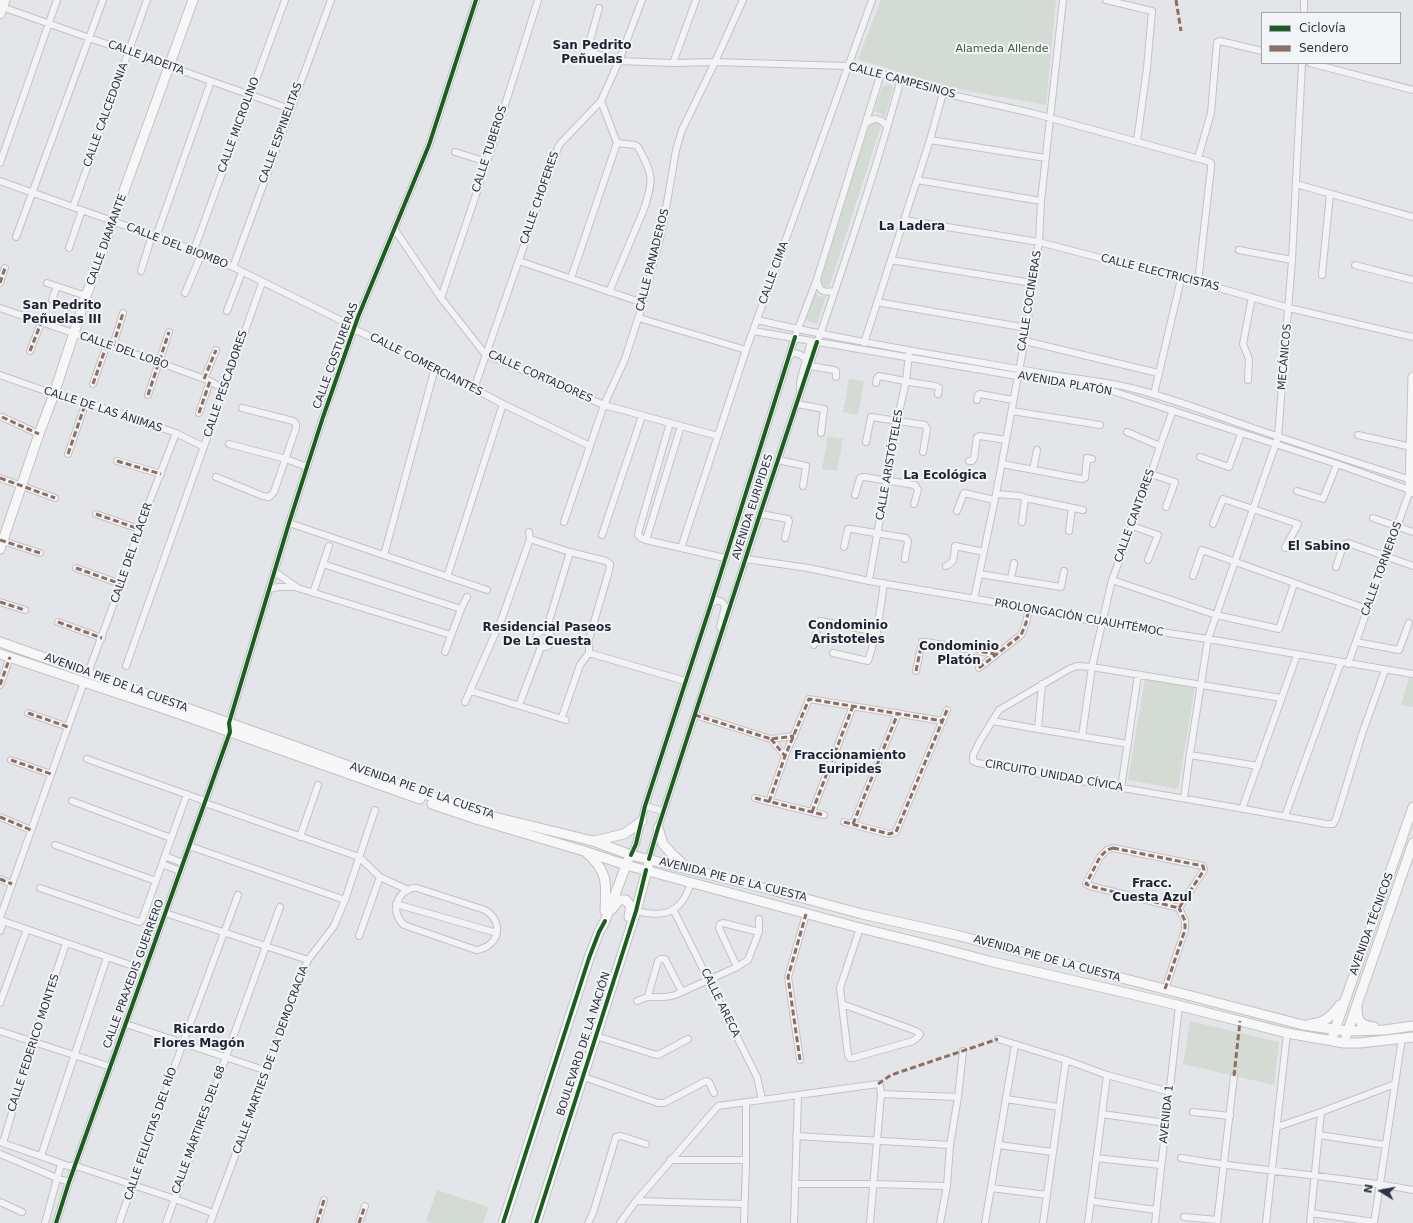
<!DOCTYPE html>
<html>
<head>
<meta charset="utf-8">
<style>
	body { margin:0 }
	#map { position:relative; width:1413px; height:1223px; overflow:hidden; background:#e3e5e8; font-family:"DejaVu Sans",sans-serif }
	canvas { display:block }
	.legend { position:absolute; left:1261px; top:12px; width:140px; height:52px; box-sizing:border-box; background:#f2f4f7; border:1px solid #a3a6ae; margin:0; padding:5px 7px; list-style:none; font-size:12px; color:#2c3240 }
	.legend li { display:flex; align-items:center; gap:8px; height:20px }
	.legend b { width:20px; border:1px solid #a3a6ae }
	.north { position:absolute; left:1361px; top:1171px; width:40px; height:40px; -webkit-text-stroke:3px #f2f4f7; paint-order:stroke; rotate:280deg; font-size:11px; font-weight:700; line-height:16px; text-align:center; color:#2c3240 }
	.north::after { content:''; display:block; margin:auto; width:14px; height:18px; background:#2c3240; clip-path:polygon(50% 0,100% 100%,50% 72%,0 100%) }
</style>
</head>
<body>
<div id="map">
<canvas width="1413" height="1223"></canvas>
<ul class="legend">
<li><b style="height:5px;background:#1b5e20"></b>Ciclovía</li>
<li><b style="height:5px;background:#8d6e63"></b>Sendero</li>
</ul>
<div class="north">N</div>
</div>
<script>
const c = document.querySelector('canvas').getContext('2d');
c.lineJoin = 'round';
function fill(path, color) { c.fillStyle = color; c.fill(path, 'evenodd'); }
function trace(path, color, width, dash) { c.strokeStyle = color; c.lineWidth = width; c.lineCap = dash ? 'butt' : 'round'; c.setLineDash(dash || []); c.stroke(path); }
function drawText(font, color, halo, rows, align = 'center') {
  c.font = font + ' "DejaVu Sans",sans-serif'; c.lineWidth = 4; c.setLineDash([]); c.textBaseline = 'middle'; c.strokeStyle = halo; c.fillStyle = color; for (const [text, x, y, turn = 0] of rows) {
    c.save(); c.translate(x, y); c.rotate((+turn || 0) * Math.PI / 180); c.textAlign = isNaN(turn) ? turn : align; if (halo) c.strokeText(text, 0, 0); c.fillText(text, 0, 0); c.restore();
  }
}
const green = new Path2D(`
	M881,0H1056L1046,105L946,87L858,59Z
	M889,84L892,86L893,89L885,117C882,114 879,112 874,112L882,87Z
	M877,121L880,124V129L832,278L829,287L823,288L820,284V276L869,126L872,122Z
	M814,291L820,297L826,296L817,324L808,321L806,317Z
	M849,379L864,381L858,415L843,412Z
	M828,436L843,439L837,471L822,469Z
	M1409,678H1413V707L1401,705Z
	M1145,679L1195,687L1178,789L1128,780Z
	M1190,1021L1279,1042L1274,1085L1183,1064Z
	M437,1190L489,1207L483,1223H433L426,1221Z`);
const street = new Path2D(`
	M1106,0L1152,11L1147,68L1137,141
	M2,7L290,109
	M599,8L587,51L619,61L673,63L715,62L847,66L856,67L901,79L943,93L1032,113L1207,161L1211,163V168L1198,282
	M1304,13V0
	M673,63L696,0
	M1310,63L1413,90
	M866,124C874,116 881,118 887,127
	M930,140L1046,158
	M455,152L487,162
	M1198,158L1211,113L1217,42L1220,41L1262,51
	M0,163L57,0
	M917,180L1041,201
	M0,181L194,250L233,267L342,321L354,329L435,368L503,404L590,446
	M1296,184L1413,217
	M73,207L147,0
	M904,220L1039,242L1181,279L1198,282L1289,308L1413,337
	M395,230L441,298L485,354L604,405L718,436
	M16,237L103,0
	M156,237L211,81
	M69,248L82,210
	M194,250L285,0
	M1239,250L1292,260
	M891,260L1032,283
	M519,261L643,303
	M1355,265L1413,280
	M233,267L331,0
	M141,271L152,235
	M1322,275L1330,194
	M571,278L617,143L601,101
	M817,279C819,292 823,293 835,291
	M0,283L5,268
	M47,283L86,296
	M609,292L644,209C654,179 653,175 638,147L635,145L617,143
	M185,293L202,253
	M441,298L487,162L538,0
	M52,300L57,286
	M877,302L1027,328
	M0,308L158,362L210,381L225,390
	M227,311L242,272
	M639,318L746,350
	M757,320C853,342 950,357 1047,374C1075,379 1103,381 1131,388C1172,398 1212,414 1253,428C1305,446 1358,463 1411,480
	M753,331L1017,376L1106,389L1337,464L1410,490L1348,664
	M1025,341L1158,373
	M864,343L930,140L943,93
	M113,346L123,313
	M30,351L41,323
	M790,356L793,353C799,353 802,355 806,359L800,382V389
	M806,359L811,341
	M810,366L834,370L836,371V377
	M0,375L54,394L86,402L176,433L204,447
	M204,379L216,350
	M1248,380L1249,359L1243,344L1252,297
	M876,383L877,378L879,376L915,383L936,386L939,388L938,394
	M93,384L107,344
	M474,389L559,145L601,101L619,61L642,0
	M1154,394L1181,279
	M148,395L169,332
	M977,400L978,395L980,394L1013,400
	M797,404L824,409L821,433
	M1012,411L1100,425
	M199,413L210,381
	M2,417L39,434
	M670,423L639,530L638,535L641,538L646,540L725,558
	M1127,432L1160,446
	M1358,435L1411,447
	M866,442L871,417L925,425L927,429L923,452
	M229,444L286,459L307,467
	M68,454L86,402
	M1200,457L1229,467L1241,434
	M778,460L806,466L803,486
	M117,461L161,474
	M969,461H972L974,458L977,437L980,436L1006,440
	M1002,464L1082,479L1085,478L1087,458L1092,459
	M1033,470L1037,450
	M1151,474L1175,482L1166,507
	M216,477L263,496L269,497L274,492L296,428V424L293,421L242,408
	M0,478L55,498
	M1297,491L1323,499L1337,464
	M996,494L1021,496L1025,498L1083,510
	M855,495L860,478L864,477L915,485L918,490L914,504
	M957,511L964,493L994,500
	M96,514L139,529
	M760,514L788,519L789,521L785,538
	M1373,518L1413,532
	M564,522L604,405L625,359L643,303L663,226L676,150L682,130L715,62L743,0
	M1022,522L1025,498
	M289,523L487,590
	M1213,524L1223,499L1298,524L1285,548
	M1132,526L1158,535L1148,560
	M1069,531L1072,508
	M602,535L642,416
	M530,539L570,552L606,561L610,564L609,571L589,639V653L580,665L562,717
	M0,540L40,553
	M646,540L681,426
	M844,547L848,529H851L906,538L908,542L905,557V559
	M681,548L746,350L872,0
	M384,555L435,368
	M746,559L808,568L869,581L1029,608L1101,623L1208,639L1413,674
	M323,564L461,609
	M946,566C955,563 954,555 955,546L984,552
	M1336,567L1343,546L1345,544L1348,543L1413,566
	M76,568L121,584
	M275,572L298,588L451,635
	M979,574L1061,587L1064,571
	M1193,576L1202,550L1367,609
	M447,577L503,404
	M1011,579L1014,563
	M1112,580L1216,615L1279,629L1294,584
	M869,581L897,421L906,381L909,354
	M269,589L279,587H294
	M313,593L329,546
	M974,599L996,494L1027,328L1032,283L1039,242L1041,201L1063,0
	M0,602L25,610
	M711,604L717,600L722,602L725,606L720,627
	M58,622L102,638
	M546,631L570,552
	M536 639a8 8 0 1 1 16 0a8 8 0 1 1-16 0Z
	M1356,642L1399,650L1409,623
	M814,645L818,623L820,621L877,632
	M445,652L461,609L467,597
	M589,653L685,681
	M833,653L868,661L877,632L884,583
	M126,666L262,283
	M979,668L1021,635L1026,623L1029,608
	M916,671L922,642H926L995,654
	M88,673L121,584L139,529L176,433
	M0,685L10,657
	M471,691L566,720
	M1281,698L1092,667L1077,666L1069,669L999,710L980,741L973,755V761L978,763C1094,784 1210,802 1326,824H1333L1336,819L1362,734L1385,670
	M465,702L502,618L530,539L529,532
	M519,705L541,647
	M28,713L68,727
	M695,715L771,739L794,736
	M992,721L1038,729L1128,744
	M1038,729L1042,684
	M1082,736L1092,667L1112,580L1151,474L1160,446L1173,410
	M771,739L785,756
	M1190,755L1258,766
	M87,759L205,801
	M11,760L51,774
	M1121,788L1138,675
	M755,798L824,815
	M1184,798L1189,760L1208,639L1278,437L1292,260L1302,63
	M72,801L171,838
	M769,802L785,756L809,699L943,721
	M205,803L359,857L380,877L408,890
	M645,806L663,811
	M1242,809L1297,655
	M812,812L853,706
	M1285,816L1341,662
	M0,817L31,830
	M844,822L889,834L896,832L947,710
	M853,824L898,713
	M300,837L318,785
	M55,845L156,881
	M189,846L345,900
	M1113,848L1203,866L1204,870L1179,908L1090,886L1086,884L1100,857L1107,850Z
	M631,855L636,844L645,806L711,604L795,337L817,279L881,73
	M165,856L183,863
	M649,859L658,828C702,694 745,559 789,426C828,310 869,196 901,79
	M162,864L180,871
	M0,879L12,884
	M40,888L139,922L142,920L187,794
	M412,888H417L485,910C505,922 499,947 476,950L404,925C391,913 395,894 412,888Z
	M396,904L497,933
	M673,909L757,1077L762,1099
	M636,911C665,918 682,913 691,882
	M165,913L308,960
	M0,918L84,682
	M0,920L145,970
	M0,931L4,921
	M359,936L380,877
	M737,967L719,928L720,924L723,923L759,932
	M1165,989L1185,930V921L1179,908
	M648,996L658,961L661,959H665L682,992
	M637,1001C640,1000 645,997 649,997C659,997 666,998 675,995L737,967L748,960L759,932V919
	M0,1003L27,929
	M842,1004L916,1031L920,1034L918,1037L913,1041L853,1058H850L848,1055L840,988L860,928
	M126,1024L267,1071
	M0,1031L111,1067
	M596,1036L653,1054L658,1055L688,1039
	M998,1039L1066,1060L1107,1075L1170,1092
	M800,1060L788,977L806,914
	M584,1077L658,1103H664L706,1081L709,1082L714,1093
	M881,1094L958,1097
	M1006,1099L1059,1107
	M1193,1112L1230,1116
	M1102,1114L1166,1123
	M1277,1127L1321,1112L1395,1084
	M1319,1135L1386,1145
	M796,1136L950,1145
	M0,1142L60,1163L68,1166H76L175,1199L213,1213
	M3,1143L33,1042L66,943
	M998,1145L1053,1152
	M0,1154L57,1178L69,1182
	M41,1156L107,957
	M1096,1158L1161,1165
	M1181,1158C1258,1171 1336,1176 1413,1190
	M670,1160H746
	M795,1184H874L947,1186
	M991,1188L1047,1195
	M636,1201L744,1204
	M1091,1201L1156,1210
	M0,1202L22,1212
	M1311,1213L1374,1222
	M1184,1217L1217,1220
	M45,1223L61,1164
	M56,1223L69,1182L230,732L229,723L289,523L323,417L358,317L429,145L476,0
	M119,1223L183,1043L238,895
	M166,1223L280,907
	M210,1223L308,960L334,926L345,900L375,810
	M317,1223L324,1200
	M359,1223L365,1206
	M588,1223L593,1213L616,1137L621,1136L646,1144
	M620,1223L636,1201L718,1106L878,1084L880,1086L881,1094L870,1223
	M744,1223L746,1164V1102
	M794,1223L798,1095
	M940,1223L947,1186L950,1145L958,1097L963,1051
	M985,1223L1015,1045
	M1043,1223L1066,1060
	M1088,1223L1107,1075
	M1155,1223L1179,1006
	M1217,1223L1234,1076
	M1266,1223L1287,1033
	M1310,1223L1321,1112
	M1374,1223L1402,1038`);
const secondary = new Path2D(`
	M0,14L5,0
	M1413,377L1410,490L1413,492
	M0,549L39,434L54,394L86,296L193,0
	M0,642L297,747L430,796L482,814L593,841L631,855L792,895L862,914L956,935L1303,1025L1347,1031L1385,1030L1413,1026
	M0,654L168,710L420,799
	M432,804L476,819L584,851L626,865L860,928L917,942L989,961L1161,1001L1287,1033L1344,1043H1360L1413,1037
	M658,828L663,844L670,852L687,868
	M594,841L624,834L642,821
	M587,853C609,873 606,884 605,911
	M612,909L619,900H626L631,907L629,917
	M1357,1006C1357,1021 1359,1025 1374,1027
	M1310,1024C1325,1023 1332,1016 1340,1005
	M1333,1035L1413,807
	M1346,1036L1413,843
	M503,1223L589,958L599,932L605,921L628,860
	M536,1223L636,911L648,866`);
const quiet = new Path2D(`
	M1176,0L1181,31
	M0,283L5,268
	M113,346L123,313
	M30,351L41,323
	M204,379L216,350
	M93,384L107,344
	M148,395L169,332
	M199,413L210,381
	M2,417L39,434
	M68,454L86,402
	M117,461L161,474
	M0,478L55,498
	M96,514L139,529
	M0,540L40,553
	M76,568L121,584
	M0,602L25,610
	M58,622L102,638
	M979,668L1021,635L1026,623L1029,608
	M916,671L922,642H926L995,654
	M0,685L10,657
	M28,713L68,727
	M695,715L771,739L794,736
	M771,739L785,756
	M11,760L51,774
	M755,798L824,815
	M769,802L785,756L809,699L943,721
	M812,812L853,706
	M0,817L31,830
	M844,822L889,834L896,832L947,710
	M853,824L898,713
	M1113,848L1203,866L1204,870L1179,908L1090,886L1086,884L1100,857L1107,850Z
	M0,879L12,884
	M1165,989L1185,930V921L1179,908
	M800,1060L788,977L806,914
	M1234,1076L1240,1021
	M878,1084L891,1075L998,1039
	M317,1223L324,1200
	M359,1223L365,1206`);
const cycleway = new Path2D(`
	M631,855L636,844L645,806L711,604L795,337
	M649,859L658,828L760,514L817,342
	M56,1223L69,1182L230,732L229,723L289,523L323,417L358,317L429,145L476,0
	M503,1223L589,958L599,932L605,921
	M536,1223L636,911L646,870`);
const parkNames = [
	["Alameda Allende",1002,49]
];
const streetNames = [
	["CALLE JADEITA",146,58,20],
	["CALLE CAMPESINOS",902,81,15],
	["CALLE CALCEDONIA",106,115,-70],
	["CALLE MICROLINO",239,125,-70],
	["CALLE ESPINELITAS",281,133,-70],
	["CALLE TUBEROS",490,149,-72],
	["CALLE CHOFERES",540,198,-71],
	["CALLE DIAMANTE",107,240,-70],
	["CALLE DEL BIOMBO",177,246,21],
	["CALLE PANADEROS",653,260,-76],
	["CALLE CIMA",774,273,-70],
	["CALLE ELECTRICISTAS",1160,273,14],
	["CALLE COCINERAS",1030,301,-81],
	["CALLE DEL LOBO",124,351,19],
	["CALLE COSTURERAS",336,356,-70],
	["MECÁNICOS",1285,357,-85],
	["CALLE COMERCIANTES",426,365,27],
	["CALLE CORTADORES",540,377,24],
	["CALLE PESCADORES",226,384,-71],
	["AVENIDA PLATÓN",1065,384,10],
	["CALLE DE LAS ÁNIMAS",103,410,18],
	["CALLE ARISTÓTELES",890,465,-80],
	["AVENIDA EURIPIDES",753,507,-72],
	["CALLE CANTORES",1135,516,-70],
	["CALLE DEL PLACER",132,553,-71],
	["CALLE TORNEROS",1382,569,-70],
	["PROLONGACIÓN CUAUHTÉMOC",1079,618,10],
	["AVENIDA PIE DE LA CUESTA",116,683,20],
	["CIRCUITO UNIDAD CÍVICA",1054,776,10],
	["AVENIDA PIE DE LA CUESTA",422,791,19],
	["AVENIDA PIE DE LA CUESTA",733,880,14],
	["AVENIDA TÉCNICOS",1372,924,-70],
	["AVENIDA PIE DE LA CUESTA",1047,959,15],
	["CALLE PRAXEDIS GUERRERO",134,974,-70],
	["CALLE ARECA",720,1003,64],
	["CALLE FEDERICO MONTES",34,1043,-72],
	["BOULEVARD DE LA NACIÓN",584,1044,-72],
	["CALLE MARTIES DE LA DEMOCRACIA",271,1060,-70],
	["AVENIDA 1",1167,1114,-84],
	["CALLE MÁRTIRES DEL 68",199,1130,-70],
	["CALLE FELÍCITAS DEL RÍO",151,1134,-71]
];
const neighbourhoodNames = [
	["San Pedrito",592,46],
	["Peñuelas",592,60],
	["La Ladera",912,227],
	["San Pedrito",62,306],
	["Peñuelas III",62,320],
	["La Ecológica",945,476],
	["El Sabino",1319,547],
	["Condominio",848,626],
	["Aristoteles",848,640],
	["Residencial Paseos",547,628],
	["De La Cuesta",547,642],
	["Condominio",959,647],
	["Platón",959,661],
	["Fraccionamiento",850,756],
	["Euripides",850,770],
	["Fracc.",1152,884],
	["Cuesta Azul",1152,898],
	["Ricardo",199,1030],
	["Flores Magón",199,1044]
];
fill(green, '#d4dbd4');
trace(street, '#c2c3c6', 8);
trace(secondary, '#c2c3c6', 11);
trace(street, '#f3f3f5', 6);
trace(secondary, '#f7f7f7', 9);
trace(quiet, '#8d6e63', 3, [6, 3]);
trace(cycleway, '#1b5e20', 4);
drawText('11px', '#3e5a3a', '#f2f4f7', parkNames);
drawText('11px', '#2c3240', '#f2f4f7', streetNames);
drawText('bold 12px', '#1e2331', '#f2f4f7', neighbourhoodNames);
</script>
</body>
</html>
